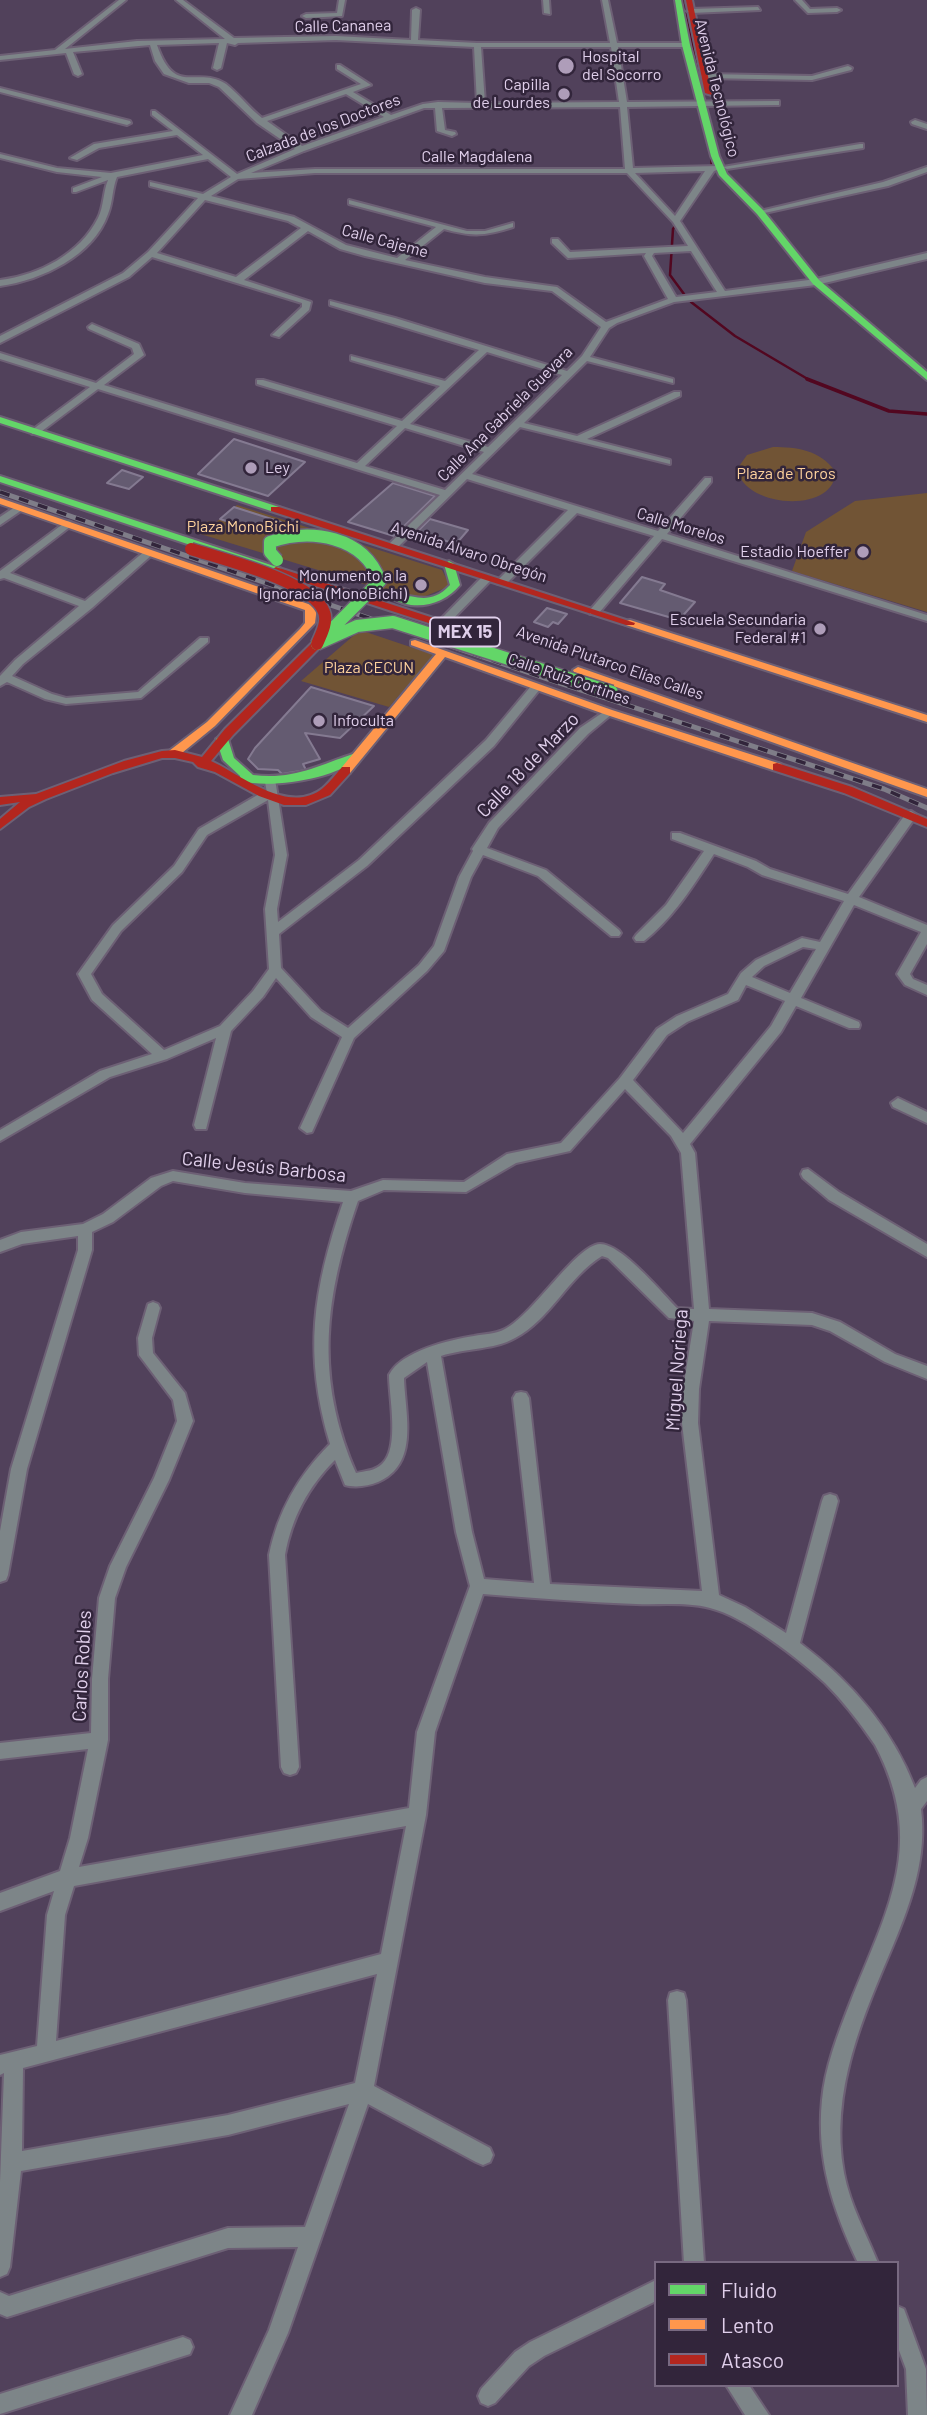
<!DOCTYPE html>
<html>
<head>
<meta charset="utf-8">
<style>
	body { margin:0 }
	#map { position:relative; width:927px; height:2415px; overflow:hidden; background:#51415b; font-family:Barlow,sans-serif }
	canvas { display:block }
	.legend { position:absolute; left:654px; top:2261px; width:245px; height:126px; box-sizing:border-box; background:#32253b; border:2px solid #786981; margin:0; padding:9px 12px; list-style:none; font-size:21px; color:#e0cfeb }
	.legend li { display:flex; align-items:center; gap:14px; height:35px }
	.legend b { width:35px; border:2px solid #786981 }
</style>
</head>
<body>
<div id="map">
<canvas width="927" height="2415"></canvas>
<ul class="legend">
<li><b style="height:9px;background:#63d668"></b>Fluido</li>
<li><b style="height:9px;background:#ff974d"></b>Lento</li>
<li><b style="height:9px;background:#b3261e"></b>Atasco</li>
</ul>
</div>
<script>
const c = document.querySelector('canvas').getContext('2d');
c.lineJoin = 'round';
function fill(path, color) { c.fillStyle = color; c.fill(path, 'evenodd'); }
function trace(path, color, width, dash) { c.strokeStyle = color; c.lineWidth = width; c.lineCap = dash ? 'butt' : 'round'; c.setLineDash(dash || []); c.stroke(path); }
function drawText(font, color, halo, rows, align = 'center') {
  c.font = font + ' Barlow,sans-serif'; c.lineWidth = 5; c.setLineDash([]); c.textBaseline = 'middle'; c.strokeStyle = halo; c.fillStyle = color; for (const [text, x, y, turn = 0] of rows) {
    c.save(); c.translate(x, y); c.rotate((+turn || 0) * Math.PI / 180); c.textAlign = isNaN(turn) ? turn : align; if (halo) c.strokeText(text, 0, 0); c.fillText(text, 0, 0); c.restore();
  }
}
const green = new Path2D(`
	M773,447C797,447 820,450 835,471C837,514 744,509 737,469L747,455Z
	M927,493V612L792,571L806,532L855,501Z
	M237,505L442,570L450,586L416,600L194,532L208,521L215,523Z
	M360,630L434,655L389,707L301,681Z`);
const streamFar1 = new Path2D(`
	M682,0L706,105
	M711,152L712,171
	M684,294L670,275L673,229L703,187
	M691,302L735,336L811,381`);
const stream = new Path2D(`
	M807,379L889,411L927,414`);
const building = new Path2D(`
	M234,439L305,462L268,496L198,474Z
	M122,470L143,477L129,489L107,483Z
	M393,483L435,496L394,536L348,522Z
	M234,507L281,522L259,532L220,519Z
	M430,519L468,530L456,544L417,532Z
	M642,577L665,584L660,590L695,602L679,620L620,603Z
	M547,608L567,614L558,624L553,622L548,627L534,622Z
	M311,687L374,706L340,738L305,733L320,759L303,764L306,770L282,774L278,770L258,769L248,759L255,748Z`);
const street = new Path2D(`
	M119,0H126L65,49L137,41L225,39L176,0H183L234,38L336,36L411,40L412,10L416,8L420,10L418,40L477,43H610L602,0H608L617,43H686L690,45L686,47H618L627,102L779,101V105H776L627,107L633,168L719,166L723,168L714,171L680,221L725,291L816,279L927,253V259L816,285L674,302L617,323L609,328L590,357L673,379V383L587,361L524,423L577,436L674,392H680V396L587,439L670,460V464L520,427L472,474L658,531L705,478H711V482L667,534L927,615V621L662,539L598,614H590V610L654,536L577,513L506,584H498V580L568,510L467,479L397,548H389V544L440,495L98,389L38,434H32V430L90,387L0,359V353L96,383L134,354L132,348L89,329L88,327L92,324L139,344L144,355L104,385L357,463L397,426L257,384V380H263L402,421L440,386L351,360V356L445,381L479,350L330,305V301L395,318L567,371L582,356L601,327L552,291L485,283L365,256L340,249L308,231L244,280L311,302L309,310L279,337L272,335L302,307V303L152,257L129,277L0,343V336L123,273L148,252L198,198L150,186V182L203,194L231,177L208,159L117,177C112,189 113,202 108,214C93,256 42,280 0,286V280C39,275 80,254 98,218C104,206 103,192 108,180L76,192H73V188L102,177L57,172L0,158V154L57,168L111,173L203,155L177,135L99,148L77,160L70,158L94,144L173,131L152,115V111H155L237,174L295,149L257,123L219,87L209,83H189L164,74L155,61L150,45L73,52L82,74L78,76L74,74L66,53L0,60V56L55,50ZM336,40L474,47L477,103L438,102L423,104L391,115L353,92L371,85L340,65H337V69L361,84L262,118C249,108 239,94 226,84C197,65 175,98 157,45L219,43L213,68L217,70L221,68L227,43L235,45L238,43ZM481,47H611L619,102L485,103ZM346,94L384,117L302,146L267,121ZM620,107L625,169H315L251,173L304,151L424,108H435L437,131L452,136L456,134L455,132L445,130L442,108ZM705,171L675,216L635,173ZM315,173H627L673,222L688,246L570,252L558,239H552V243L568,258L646,253L644,256L668,299L606,322L557,287L485,277L405,260L444,229C473,237 485,236 513,227V223L485,231H467L349,200V204L436,227L397,258L346,245L294,217L211,196L238,179ZM205,200L288,221L301,228L236,277L157,253ZM691,251L717,292L676,297L652,256L654,253ZM487,352L562,375L488,447L410,424ZM405,428L484,452L445,490L365,466Z
	M339,0H345L342,16L306,18L302,16L306,14L337,13Z
	M543,0H549L550,14L544,13Z
	M795,0H802L810,9L837,8L841,10L837,12L808,13Z
	M758,7L760,10L691,13L687,11L691,9Z
	M848,66L852,68L851,70L812,80L705,78L701,76L705,74L812,76Z
	M0,88L130,121L131,123L127,125L0,92Z
	M915,120L927,124V129L912,124L911,122Z
	M860,144H863V148L727,169L723,167Z
	M927,167V172L888,186L760,214L756,212L883,182Z
	M18,505L23,508L22,510L0,525V517Z
	M67,521L71,522V526L10,573L85,601L145,551L154,553L92,608L23,664L12,676L52,694L66,698L138,692L200,638H208V642L141,698L66,704L45,699L7,682L0,686V676L15,660L79,606L4,578L0,579V571Z
	M487,575L492,578L491,580L446,626H438V622L483,576Z
	M536,684L541,687L540,689L494,746L367,866L279,934L281,968L321,1011L348,1028L419,965L434,946L459,877L473,851L472,849L489,823L580,728L608,709L614,712L612,714L588,734L498,828L487,848L546,870L619,930L621,933L619,936H611L538,876L483,855L471,877L444,951L427,971L354,1038L312,1132L307,1133L300,1128L342,1037L311,1017L276,978L263,997L231,1031L206,1129H196L194,1125L216,1038L167,1059L110,1077L0,1141V1130L100,1071L152,1054L92,1000L78,974L113,925L174,866L199,829L261,793H267L265,782L271,778L275,779L287,855L277,909L278,922L359,860L486,740L532,685ZM268,800L275,855L265,909L269,969L253,991L220,1026L164,1050L102,994L91,974L121,931L182,872L207,835Z
	M911,811L917,815L859,897L927,925V944L910,974L913,979L927,985V995L905,985L897,974L921,932L854,905L801,998L859,1022L860,1025L859,1028H849L796,1006L781,1032L690,1144L695,1153L709,1309L812,1313L840,1322L895,1354L927,1366V1379L885,1362L830,1331L812,1325L709,1321L699,1389L698,1423L719,1595L745,1607L786,1633L822,1501L824,1496L830,1494L836,1496L838,1501L800,1643C851,1681 892,1728 915,1788L921,1780L927,1777V1801L921,1809C927,1856 912,1900 894,1943C863,2017 829,2091 844,2173C850,2205 866,2233 878,2263H858C833,2210 816,2159 822,2100C825,2067 838,2034 850,2003C888,1908 927,1843 875,1745C860,1723 844,1702 825,1683C799,1659 744,1616 710,1608C687,1602 660,1605 636,1604C585,1602 534,1598 483,1594L435,1732L426,1815L374,2086L490,2148L493,2155L490,2162L483,2165L476,2162L368,2104L288,2333L252,2415H230L269,2330L298,2247L228,2248L7,2317L0,2314V2292L9,2296L228,2228L305,2227L349,2104L228,2135L21,2171L10,2267L7,2274L0,2277V2182L4,2073L0,2075V2055L37,2046L47,1915L54,1891L0,1911V1893L60,1871L70,1838L88,1749L0,1759V1743L91,1733L92,1679L99,1598L110,1566L154,1478L177,1421L173,1400L139,1355L138,1338L148,1304L153,1302L158,1304L160,1308L152,1338L153,1353L185,1393L193,1421L169,1480L126,1567L115,1598L108,1679V1740L88,1838L79,1867L409,1808L417,1732L470,1586L456,1532L427,1362L404,1378C405,1414 420,1464 378,1482C369,1486 355,1488 345,1485L335,1460C308,1487 292,1517 285,1555L299,1767L296,1773L290,1775L284,1773L281,1767L269,1555C278,1511 298,1476 330,1444C303,1354 313,1289 343,1202L245,1193L173,1181L161,1186L113,1222L92,1232V1250L27,1469L8,1575L6,1580L0,1582V1531L11,1469L78,1250V1236L22,1244L0,1252V1240L21,1232L83,1224L103,1214L151,1178L173,1171L245,1183L351,1191L383,1180L464,1182L507,1154L561,1143L620,1078L657,1029L677,1016L728,994L741,973L756,960L802,938L820,942L844,901L762,875L748,867L714,854C693,886 674,917 644,941H636L634,938L636,935L666,905L704,851L672,839V833H680L756,861L770,869L848,894L907,812ZM803,947L816,949L790,993L752,977L764,966ZM746,985L785,1001L771,1026L683,1133L633,1080L667,1035L687,1022L738,1000ZM625,1089L671,1136L681,1153L694,1309L677,1308C662,1293 622,1244 600,1244C576,1245 533,1315 505,1329C496,1334 484,1334 474,1336C449,1340 401,1351 389,1375C389,1397 400,1448 382,1464C375,1471 365,1471 356,1473C314,1377 325,1296 358,1201L384,1190L466,1192L516,1163L570,1151ZM602,1256L608,1258L669,1318L694,1321L683,1389L682,1423L702,1591L550,1584L529,1398L526,1393L521,1392L516,1393L513,1398L534,1583L484,1579L472,1532L441,1356C465,1348 494,1350 515,1338C551,1319 567,1278 602,1256ZM406,1826L381,1954L56,2041L65,1915L74,1886ZM377,1974L355,2083L228,2115L22,2151L23,2068Z
	M898,1098L927,1112V1123L893,1107L891,1103Z
	M808,1169L839,1192L927,1244V1257L829,1200L803,1178L801,1174L803,1170Z
	M677,1991L684,1993L686,2000L704,2263H684L668,2000L670,1993Z
	M656,2280V2301L544,2356L529,2366L495,2403L488,2406L481,2403L478,2396L481,2389L515,2352L530,2342Z
	M897,2306L904,2309L926,2369L927,2415H908L906,2369L897,2345Z
	M183,2337L190,2340L193,2347L190,2354L0,2414V2394Z
	M726,2385H749L769,2415H745Z`);
const fast = new Path2D(`
	M675,0H681L690,45L719,156L727,174L763,210L819,280L927,372V380L813,284L757,214L719,175L711,156L682,45Z
	M0,417L279,507L280,509L271,511L0,423Z
	M0,476L280,568L281,570L280,572H272L0,482Z
	M449,561L454,564L460,585C444,605 414,612 392,598C407,588 426,611 450,585L444,564Z
	M222,735L228,739L234,758L253,775C293,780 317,766 353,754L359,758C335,779 271,789 241,781L240,776L223,760L216,739Z`);
const slow = new Path2D(`
	M0,498L317,607L315,623L215,726L177,757H169V751L207,722L300,629L305,623V610L0,504Z
	M630,620L927,715V722L626,625V621Z
	M415,640L612,710L781,764L783,767L781,770H773L604,714L445,657L350,773H342V767L436,654L411,645V641Z
	M578,667L927,789V797L574,672L573,670Z`);
const jam = new Path2D(`
	M686,0H692L712,95L705,93Z
	M271,507H279L635,623L634,625H626L271,511Z
	M276,567L489,636L490,638L489,640H481L272,572L271,570Z
	M317,641L322,644L321,646L233,735L211,761C242,775 289,816 323,788C330,782 336,774 342,767H350V773L330,795L306,805H284L259,796L215,772L198,767L193,762L175,758H162L113,773L46,799L29,807L0,829V819L20,802L0,805V797L36,794L124,761L162,751L175,750L202,757L225,729L313,642Z
	M777,763L852,787L927,819V827L844,793L773,770V764Z`);
const rail = new Path2D(`
	M0,492L553,681L884,789L927,808`);
const fastBridge = new Path2D(`
	M277,560L270,552V542C311,528 364,536 380,581L329,632
	M317,644L357,626L393,622L612,692`);
const jamBridge = new Path2D(`
	M191,549C221,559 313,581 324,612C328,622 321,635 317,644`);
const markers = [
	[566,66,9,"#ae9db9"],
	[564,94,7,"#ae9db9"],
	[251,468,7,"#ae9db9"],
	[863,552,7,"#ae9db9"],
	[421,585,7,"#ae9db9"],
	[820,629,7,"#ae9db9"],
	[319,721,7,"#ae9db9"]
];
const farStreetnames = [
	["Calle Cananea",343,26,-1],
	["Avenida Tecnológico",717,88,76],
	["Calzada de los Doctores",323,128,-21],
	["Calle Magdalena",477,157],
	["Calle Cajeme",385,241,15],
	["Calle Ana Gabriela Guevara",505,414,-45],
	["Calle Morelos",681,526,17],
	["Avenida Álvaro Obregón",469,552,18],
	["Avenida Plutarco Elías Calles",610,663,19],
	["Calle Ruíz Cortines",569,679,19]
];
const farPoinames = [
	["Hospital",582,57,"left"],
	["del Socorro",582,75,"left"],
	["Capilla",550,85],
	["de Lourdes",550,103],
	["Ley",265,468,"left"],
	["Estadio Hoeffer",849,552],
	["Monumento a la",407,576],
	["Ignoracia (MonoBichi)",407,594],
	["Escuela Secundaria",806,620],
	["Federal #1",806,638],
	["Infoculta",333,721,"left"]
];
const farParknames = [
	["Plaza de Toros",786,474],
	["Plaza MonoBichi",243,527],
	["Plaza CECUN",369,668]
];
const shields = [
	[465,632,70]
];
const shieldNames = [
	["MEX 15",465,632]
];
const streetNames = [
	["Calle 18 de Marzo",528,765,-46],
	["Calle Jesús Barbosa",264,1167,6],
	["Miguel Noriega",677,1370,-86],
	["Carlos Robles",82,1666,-87]
];
fill(green, '#715435');
trace(streamFar1, '#520720', 2.5);
trace(stream, '#520720', 3.5);
fill(building, '#645b71');
trace(building, '#847a91', 2);
trace(street, '#6d6075', 4);
trace(fast, '#6d6075', 4);
trace(slow, '#6d6075', 4);
trace(jam, '#6d6075', 4);
fill(street, '#7d8588');
fill(fast, '#63d668');
fill(slow, '#ff974d');
fill(jam, '#b3261e');
trace(rail, '#7f7d88', 5);
trace(rail, '#32253b', 3.5, [10]);
trace(fastBridge, '#6d6075', 15, []);
trace(jamBridge, '#6d6075', 15, []);
trace(fastBridge, '#63d668', 12);
trace(jamBridge, '#b3261e', 12);
for (const [x, y, r, color] of markers) { const dot = new Path2D(); dot.arc(x, y, r, 0, 2 * Math.PI); c.fillStyle = color; c.fill(dot); trace(dot, '#32253b', 2.5); }
drawText('16px', '#e0cfeb', '#32253b', farStreetnames);
drawText('16px', '#e0cfeb', '#32253b', farPoinames, 'right');
drawText('16px', '#fed29d', '#32253b', farParknames);
for (const [x, y, w] of shields) { const box = new Path2D(); box.roundRect(x - w / 2, y - 14.5, w, 29, 5); c.fillStyle = '#32253b'; c.fill(box); trace(box, '#e0cfeb', 2); }
drawText('bold 18px', '#e0cfeb', null, shieldNames);
drawText('19px', '#e0cfeb', '#32253b', streetNames);
</script>
</body>
</html>
